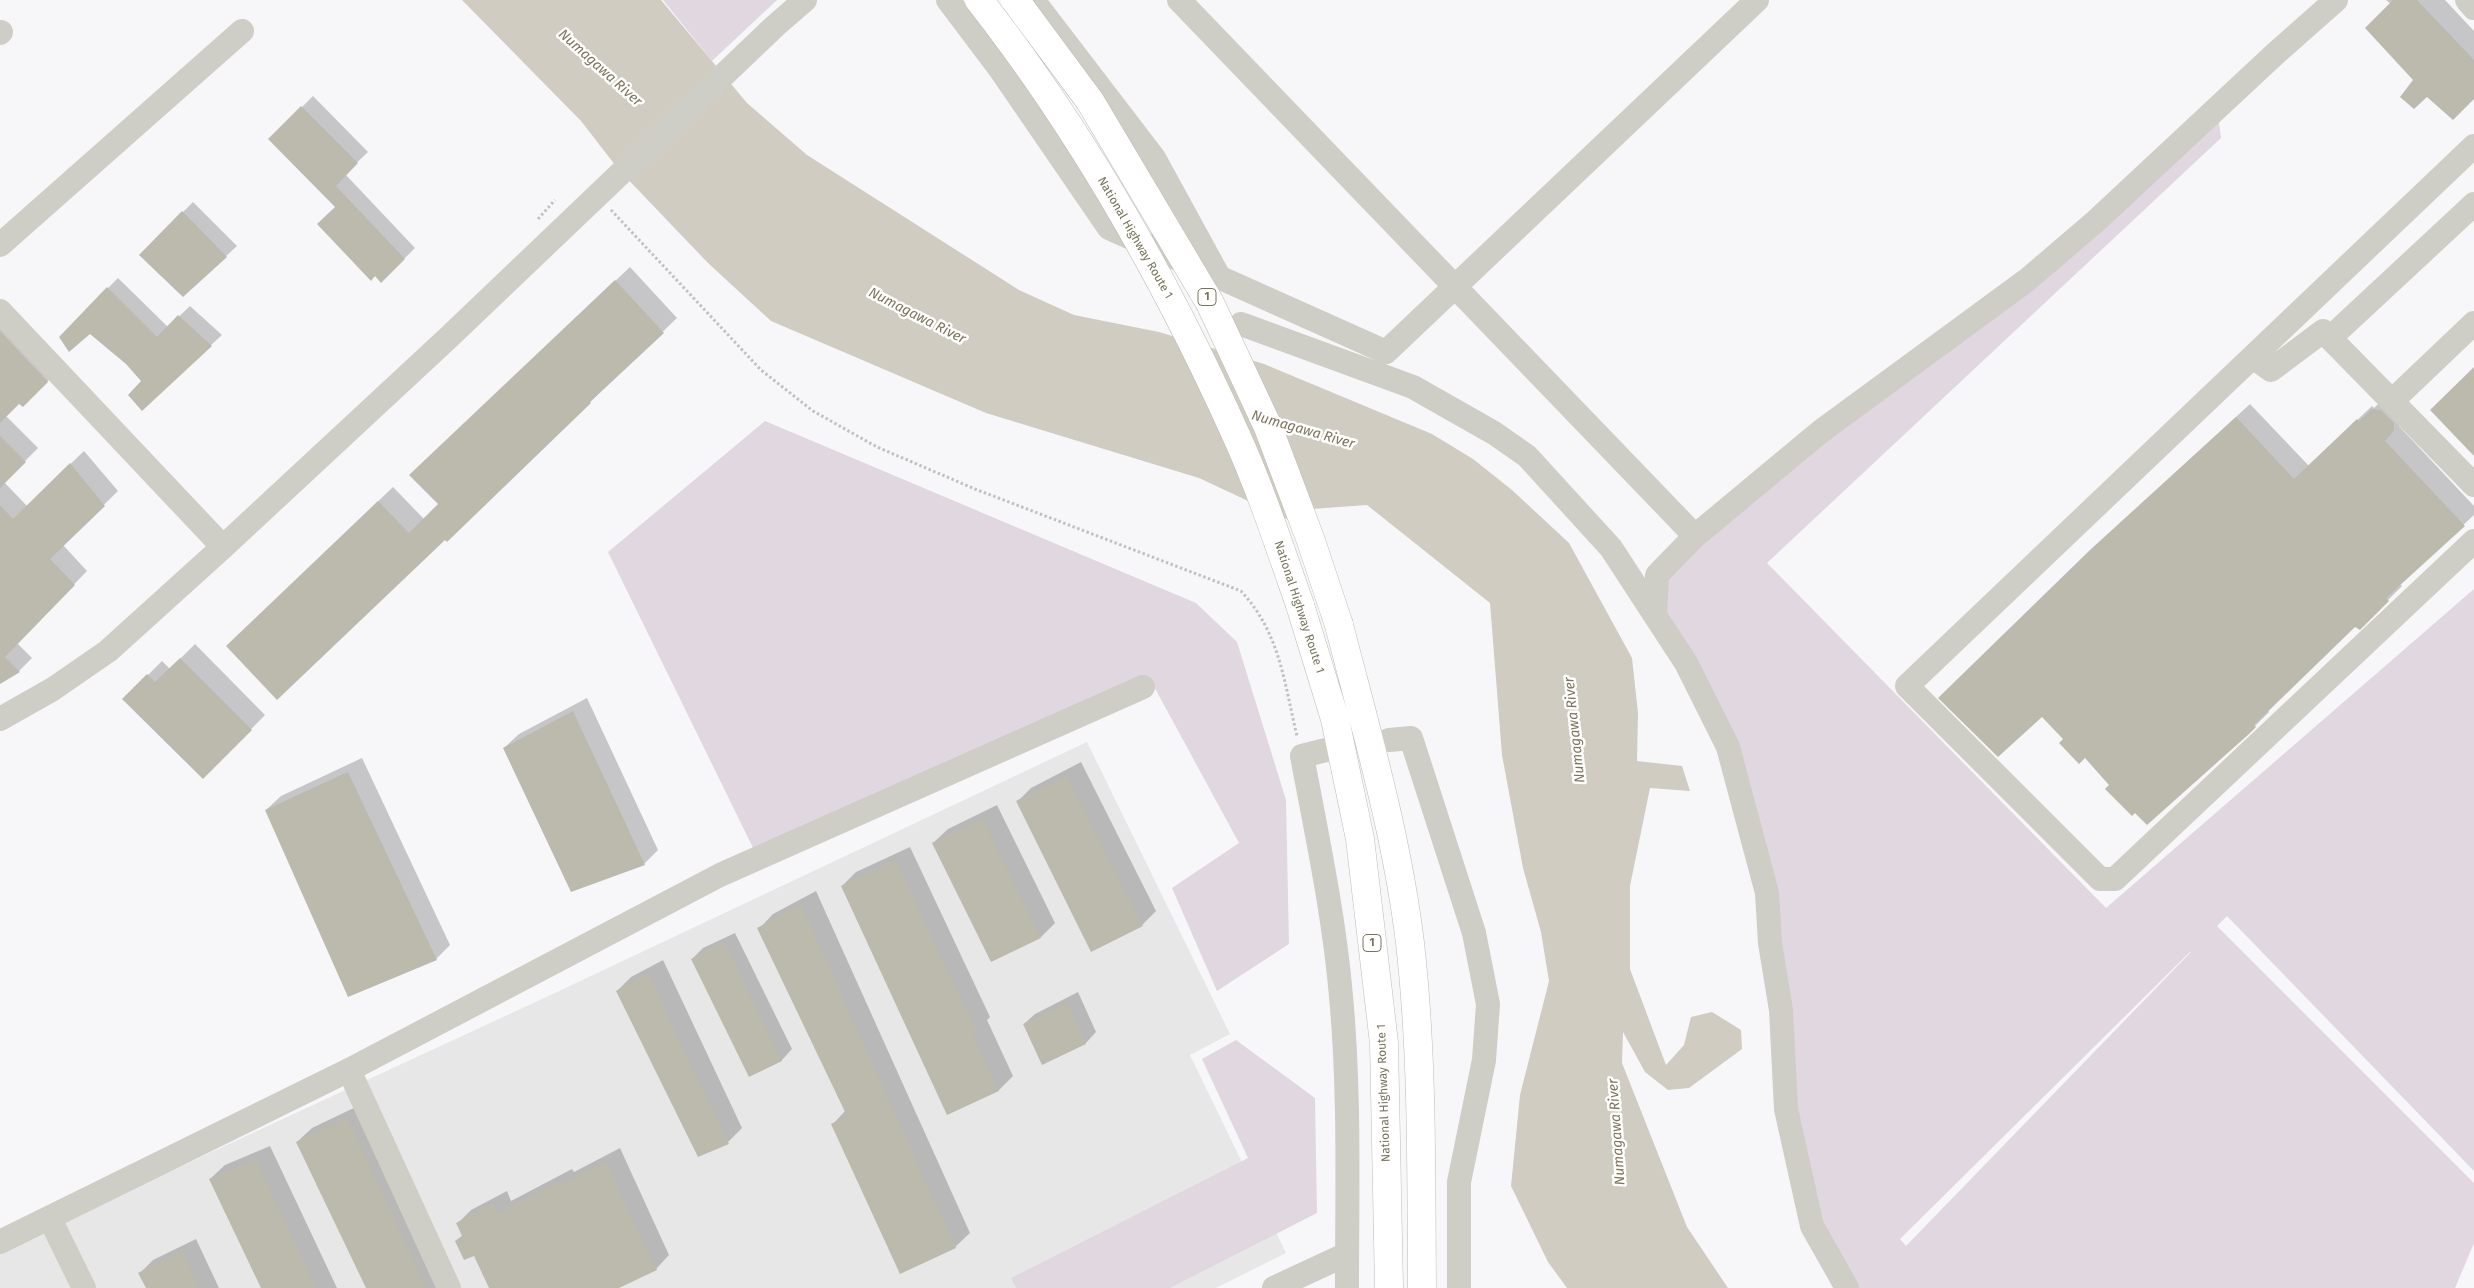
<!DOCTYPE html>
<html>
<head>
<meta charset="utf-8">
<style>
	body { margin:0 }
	canvas { display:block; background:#f7f6f9 }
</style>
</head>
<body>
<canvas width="2474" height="1288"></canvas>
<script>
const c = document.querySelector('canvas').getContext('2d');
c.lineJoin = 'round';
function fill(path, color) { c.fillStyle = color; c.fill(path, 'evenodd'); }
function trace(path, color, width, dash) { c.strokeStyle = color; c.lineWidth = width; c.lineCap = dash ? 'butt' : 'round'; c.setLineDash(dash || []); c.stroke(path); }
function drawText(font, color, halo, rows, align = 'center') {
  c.font = font + ' "Fira Sans",sans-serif'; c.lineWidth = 5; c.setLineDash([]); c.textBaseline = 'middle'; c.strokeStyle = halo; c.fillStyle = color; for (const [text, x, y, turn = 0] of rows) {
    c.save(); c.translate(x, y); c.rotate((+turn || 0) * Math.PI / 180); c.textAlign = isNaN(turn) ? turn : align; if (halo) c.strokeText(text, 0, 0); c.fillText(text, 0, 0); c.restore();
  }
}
const built = new Path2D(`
	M1087,742L1230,1034L1190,1055L1286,1253L1216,1288H0V1250L557,992Z`);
const green = new Path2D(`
	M663,0H777L712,61Z
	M2217,108L2221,138L1767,563L2106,908L2474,589V1171L2227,916L2217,926L2474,1183V1243L2455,1288H1856L1801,1178L1790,1065L1724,739L1655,614L1663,568ZM2190,952H2191L1906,1246L1900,1239Z
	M765,421L1196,603L1237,642L1286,800L1289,944L1217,991L1172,888L1239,843L1151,681L758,858L608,552Z
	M1236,1040L1315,1098L1317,1213L1170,1288H1016L1011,1278L1248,1158L1202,1059Z`);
const water = new Path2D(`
	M462,0H661L747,103L807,155L1019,290L1074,315L1159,332L1264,364L1432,434L1473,459L1512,490L1569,543L1632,658L1638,713L1637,761L1682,766L1690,791L1650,788L1630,886V969L1666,1065L1684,1045L1691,1017L1712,1012L1741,1030L1742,1049L1689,1088L1668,1090L1645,1072L1623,1032L1622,1063L1687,1227L1728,1288H1567L1548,1262L1511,1186L1520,1095L1549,981L1541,932L1523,868L1502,755L1490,603L1367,505L1298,510L1291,521L1199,478L986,413L771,321L708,263L619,170L581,121Z`);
const shadow = new Path2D(`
	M2386,0H2445L2474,31V97L2414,80L2391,4Z
	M313,96L368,152L345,174L415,248L381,282L336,206L270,139Z
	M193,202L237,246L183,296L140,255Z
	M630,267L677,318L447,540L445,538L242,632L393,487L424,519L439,504L425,461Z
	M118,278L168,327L190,306L222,335L211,345L143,382L108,288Z
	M0,304L61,368L23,406L20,402L6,416L38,448L4,482L27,506L84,451L118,491L63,545L87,571L17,643L32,658L19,671L0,678Z
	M2387,395L2408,415L2399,426L2474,506V515L2400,584L2402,586L2371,617L2355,626L2268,710L2269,712L2248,733L2135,812L2086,757L2064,739L2106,536L2250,404L2309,466L2372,406L2374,408Z
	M195,644L265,715L203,778L124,699L162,661L170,669Z
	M587,698L658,850L644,864L504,748L519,734Z
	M362,758L450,945L436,959L266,810L281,796Z
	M1081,762L1156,911L1142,925L1017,802L1031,788Z
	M997,805L1055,923L1041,937L992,961L933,843L948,829Z
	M910,847L990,1017L987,1020L1013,1076L999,1090L948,1114L842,886L856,872Z
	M816,891L970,1233L955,1247L833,1124L846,1110L759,929L773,914Z
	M735,933L792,1049L782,1060L749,1076L692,959L703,948Z
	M663,960L742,1128L728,1142L617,991L631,977Z
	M1078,992L1096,1032L1086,1043L1043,1064L1024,1024L1035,1014Z
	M362,1104L447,1288H367L297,1142L312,1128Z
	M270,1146L337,1288H262L210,1179L225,1165Z
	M620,1148L669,1255L656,1269L617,1288H490L475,1255L457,1241L463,1235L457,1224L471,1210L507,1191L511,1201L572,1169L574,1172Z
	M196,1239L219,1288H147L140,1273L153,1260Z`);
const building = new Path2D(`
	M2393,0H2417L2474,60V99L2453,120L2427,97L2414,109L2400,97L2413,80L2365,28Z
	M301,106L358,163L336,186L405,259L381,283L375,276L371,281L317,224L335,207L268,139Z
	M182,211L227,257L183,297L139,255Z
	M615,280L664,333L590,402L591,403L447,542L445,540L277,700L226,646L378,501L409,533L438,504L409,475Z
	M107,287L157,337L178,315L212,346L142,411L128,395L141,381L126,364L90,334L69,352L59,337Z
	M0,331L48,382L23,407L19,404L0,423Z
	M2474,367V456L2430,410Z
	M2372,409L2381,410L2394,423V431L2385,441L2465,526L2386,598L2389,601L2360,630L2355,627L2254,725L2256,727L2249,734L2147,825L2135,813L2132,816L2105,789L2109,785L2085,758L2079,764L2059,743L2063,739L2042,717L1998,757L1938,698L2090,550L2236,417L2294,479L2357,419L2359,421Z
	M0,436L26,462L0,488Z
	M70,463L105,506L50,559L75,585L5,657L20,672L0,684V505L13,519Z
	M180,658L252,730L203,779L122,699L147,674L155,682Z
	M573,711L645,865L571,892L503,748Z
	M348,772L437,960L348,997L265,810Z
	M1067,775L1143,926L1091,952L1016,801Z
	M982,818L1041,938L991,962L932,843Z
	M896,860L977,1032L973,1034L999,1091L947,1115L841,886Z
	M801,904L956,1248L900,1274L831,1124L847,1116L757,928Z
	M724,942L782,1061L749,1077L691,959Z
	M648,973L729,1144L698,1157L616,991Z
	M1068,1002L1086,1044L1042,1065L1023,1024Z
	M347,1117L427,1288H366L296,1142Z
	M256,1159L316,1288H261L209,1179Z
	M606,1161L657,1270L619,1288H489L474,1256L464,1260L455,1241L462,1236L456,1223L493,1203L498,1213L559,1181L560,1185Z
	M182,1251L200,1288H146L138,1273Z`);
const path = new Path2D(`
	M611,210L761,370L813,411L877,447L975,489L1241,591C1280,633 1284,682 1297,736
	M538,219L555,200`);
const minor = new Path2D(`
	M948,0L1000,69L1109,228L1386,352L1757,0
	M1033,0L1154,158L1218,275
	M1179,0L1695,536L1820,432L2027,280L2096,221L2275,54L2336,0
	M2467,0L2474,8
	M0,33L1,32
	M2474,146L1907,686L2100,879H2115L2474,541
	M0,245L242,31
	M0,311L223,547
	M1241,324L1413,387L1494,433L1527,456L1611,548L1686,663L1728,747L1767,893L1770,943L1781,1010L1786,1109L1812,1226L1847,1288
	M2330,338L2474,204
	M2253,357L2271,370L2323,331L2474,485
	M2392,401L2474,323
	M1655,614L1657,575L1695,536
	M0,719L53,689L108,651L223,547L448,338L775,26L805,0
	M1389,740L1411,738L1474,933L1488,1004L1484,1060L1459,1182V1288
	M1326,750L1302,756C1317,836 1334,915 1341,996C1350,1093 1347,1191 1347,1288
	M349,1070L449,1288
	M50,1219L84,1288
	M0,1242L349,1070L720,875L1143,687
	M1274,1288L1347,1254`);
const highway = new Path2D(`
	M1300,605L1335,719L1360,839L1384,1043L1389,1288
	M1339,625C1366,730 1397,835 1410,943C1423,1058 1421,1173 1422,1288`);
const highwayBridge = new Path2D(`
	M979,0C1083,133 1167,282 1236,435C1261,490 1280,548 1300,605
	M1015,0L1090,101L1210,303L1268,427L1311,541L1339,625`);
const shields = [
	[1207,297,18],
	[1372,943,18]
];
const shieldNames = [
	["1",1207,297],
	["1",1372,943]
];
const streetNames = [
	["National Highway Route 1",1135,238,60],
	["National Highway Route 1",1299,607,72],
	["National Highway Route 1",1384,1093,-92]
];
const waterNames = [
	["Numagawa River",600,68,42],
	["Numagawa River",917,316,27],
	["Numagawa River",1303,430,16],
	["Numagawa River",1575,730,-96],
	["Numagawa River",1617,1132,-94]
];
fill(built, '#e8e7e7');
fill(green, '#e1d7e0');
fill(water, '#d1ccc2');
fill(shadow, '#0003');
fill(building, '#bcbaad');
trace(highway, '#bdbcb4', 29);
trace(path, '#c2c1bb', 3, [2.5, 2.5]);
trace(minor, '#cecdc6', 24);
trace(highway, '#fff', 28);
trace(highwayBridge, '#bdbcb4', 29, []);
trace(highwayBridge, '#fff', 28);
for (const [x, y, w] of shields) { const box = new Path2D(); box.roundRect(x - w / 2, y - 8.5, w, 17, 4); c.fillStyle = '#fff'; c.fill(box); trace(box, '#777459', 1); }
drawText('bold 11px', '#777459', null, shieldNames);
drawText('12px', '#777459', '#fff', streetNames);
drawText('italic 14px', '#7d745d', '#fff', waterNames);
</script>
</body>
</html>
